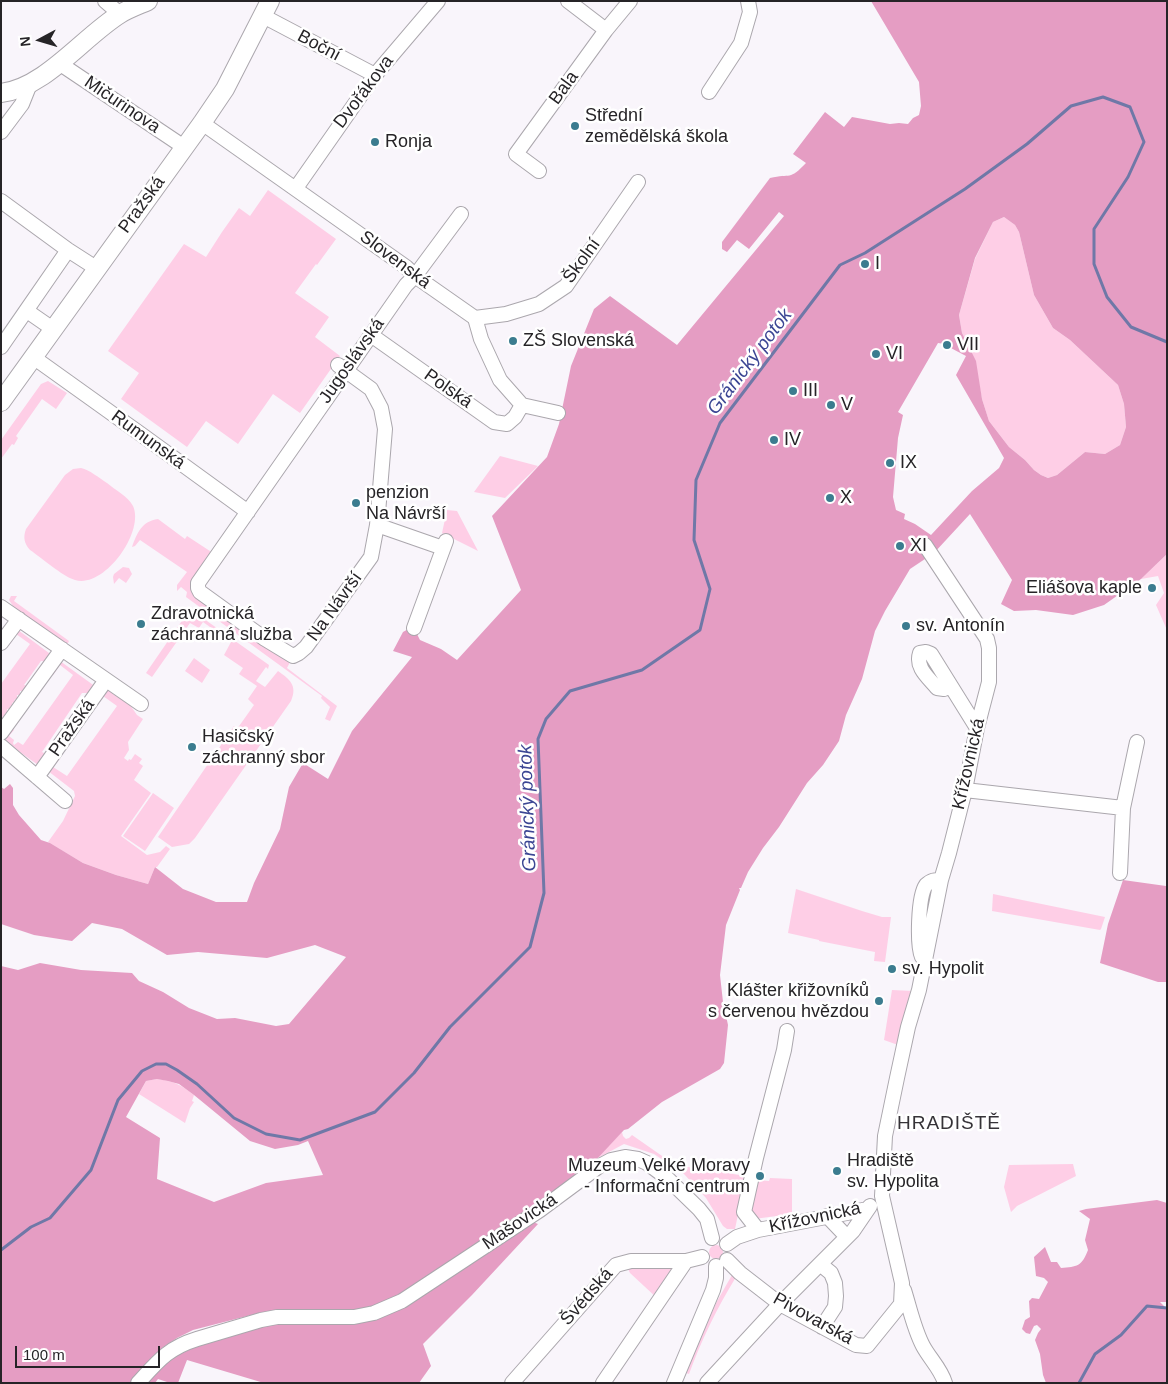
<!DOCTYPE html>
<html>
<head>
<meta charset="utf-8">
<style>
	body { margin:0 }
	#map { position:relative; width:1168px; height:1384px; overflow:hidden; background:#f9f5fb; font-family:Helvetica,sans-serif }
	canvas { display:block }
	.frame { position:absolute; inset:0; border:2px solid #262427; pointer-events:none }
	.north { position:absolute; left:15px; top:15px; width:50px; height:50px; -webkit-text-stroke:4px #fff; paint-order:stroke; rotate:264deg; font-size:14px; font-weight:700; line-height:20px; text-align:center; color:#262427 }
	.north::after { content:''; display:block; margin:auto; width:18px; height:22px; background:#262427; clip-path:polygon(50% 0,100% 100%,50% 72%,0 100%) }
	.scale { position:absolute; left:15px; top:1346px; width:145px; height:22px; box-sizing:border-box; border:2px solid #262427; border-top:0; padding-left:6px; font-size:15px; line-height:18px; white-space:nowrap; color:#262427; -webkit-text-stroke:4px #fff; paint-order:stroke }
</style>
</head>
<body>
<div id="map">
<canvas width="1168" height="1384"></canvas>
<div class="frame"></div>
<div class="north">N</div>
<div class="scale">100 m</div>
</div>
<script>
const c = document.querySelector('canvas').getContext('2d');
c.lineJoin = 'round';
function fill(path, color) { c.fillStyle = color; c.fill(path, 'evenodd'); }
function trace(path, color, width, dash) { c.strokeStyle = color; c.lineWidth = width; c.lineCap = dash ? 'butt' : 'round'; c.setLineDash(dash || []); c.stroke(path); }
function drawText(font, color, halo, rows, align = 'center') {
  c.font = font + ' Helvetica,sans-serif'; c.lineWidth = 5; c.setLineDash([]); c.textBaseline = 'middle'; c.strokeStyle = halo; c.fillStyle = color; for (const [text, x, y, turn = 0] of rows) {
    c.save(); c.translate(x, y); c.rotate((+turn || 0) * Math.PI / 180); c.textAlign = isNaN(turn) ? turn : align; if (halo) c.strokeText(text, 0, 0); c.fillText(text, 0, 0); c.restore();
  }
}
const green = new Path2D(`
	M268,190L336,239L317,265L316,264L295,293L329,317L315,337L340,356L300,413L273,394L238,444L206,421L187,447L121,399L139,373L108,351L184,244L206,257L222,232L239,208L250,216Z
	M1004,217L1015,225L1019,232L1034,295L1053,328L1070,340L1118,385L1124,404L1126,427L1120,445L1105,454L1085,452L1057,475L1048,478L1041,475L1034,470L1025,460L1009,447L989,421L982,399L979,384L967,343L962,333L959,315L975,259L993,222Z
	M48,381L67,393L56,409L42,399L16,436L18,438L14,445L12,444L1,459V440L41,384Z
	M500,456L538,466L505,498L474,492Z
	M81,468C90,470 99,478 107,483C115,490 128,496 133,506C145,532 104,589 75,580C62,576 42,558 30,550C24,543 23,537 26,529L65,475L73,469Z
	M447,510L457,511L478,551L442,533Z
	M158,519L185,539L187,536L216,555L191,588L269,645L290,662L287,668L337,706L330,721L325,719L330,707L321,698L322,696L186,597L187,592L181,587L177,591V585L187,572L140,540L135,546L132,547C137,533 142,521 158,519Z
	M1167,554V630L1156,605L1164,593L1158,576L1141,579Z
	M123,567L129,568L132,574L126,583L119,578L114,584L113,577L114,574Z
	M11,596H17L14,601L69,641L68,643L65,644L15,609L9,600Z
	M190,609L269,665L268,669L266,667L256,681L265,687L278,671C289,679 298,685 291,701L195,838L189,844L172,847L158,837L234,726L237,729L254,705L248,699L257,686L239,674L243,668L224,655L231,642L203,622L199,628L190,623L152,677L146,673Z
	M18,630L53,656L50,662L41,661L24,685L32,687L28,692L20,691V695H17V699H15L14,702L12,703V706H10V709H7V713H5V716H3L2,720L1,684L30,644L16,634L10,644L6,641Z
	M194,658L210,670L202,683L185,671Z
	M60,661L96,687L92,693H82L42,752L46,754L38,765L6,742C4,736 7,732 11,727L14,730L9,736L14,740L13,743L14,745L18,742L23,745L73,675L60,665L53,675L50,672Z
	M105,686L113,694L127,703L128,702L137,715L143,719L128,742L129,750L124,758L128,761L129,759L131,760L135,754L142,759L139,763L143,766L134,780L151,793L121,836L147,855L160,852L166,846L170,849L157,867H155L148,884L116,875L83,863L48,842L63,821L75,796L74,791L48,771L54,758L58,761L53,767L67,776L117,706L103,696L97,705L93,702Z
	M153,793L174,808L145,851L123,836Z
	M796,889L862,911L882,917H891L885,962L874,961L875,952L819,941V940L788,933Z
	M993,894L1105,917L1101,929L1100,930L992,911Z
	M892,990L913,991L898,1045L884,1040Z
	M157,1079C174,1081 181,1085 194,1095L192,1101L194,1102L190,1108L185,1123L139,1094L146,1081Z
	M622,1132L623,1136L626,1139L629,1138L632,1135L675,1165L746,1176L735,1229H727L723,1226L706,1198L684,1174L654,1154L624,1144L594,1160Z
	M1073,1164L1076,1176L1017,1206L1011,1212L1004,1187L1009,1165Z
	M770,1178L792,1179V1214L754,1219L749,1207L756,1180L769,1181Z
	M709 1252a7 7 0 1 1 14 0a7 7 0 1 1-14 0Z
	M670,1265L673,1268L658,1299L630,1273L627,1267Z
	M732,1275L736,1277C717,1308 701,1341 689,1374L686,1373L716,1303Z`);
const forest = new Path2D(`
	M871,1H1167V554L1141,579L1104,605L1073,615L1036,610L1014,611L1001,604L1012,580L970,514L934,553L910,569L885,611L875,631L862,679L846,715L839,741L823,765L807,783L779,827L763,848L748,872L741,888H739L740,890L726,925L720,975L723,1002L728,1025L724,1063L720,1069L662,1102L628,1129L624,1130L595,1161L536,1204L399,1295L372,1307L354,1310L259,1313L193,1330L177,1338L162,1348L130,1383H1V966L18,970L40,963L81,970L132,973L139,981L163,992L189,1008L217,1019L235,1018L276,1026L289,1024L346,957L315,945L267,958L198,952L167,955L122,929L92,923L72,941L34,935L1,924V787L4,789L10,784L13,788V805L19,815L41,840L50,843L83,863L116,875L148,884L155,867L183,889L216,902H247L254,883L280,829L289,787L303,763L328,779L352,731L412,657L393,651L403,632L410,628L417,634L420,640L441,649L457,660L521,590L492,516L547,457L559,424L571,366L594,309L610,296L677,345L784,216L779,212L749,249L737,240L727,252L722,249V242L770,178C791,173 789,181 806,163L793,154L825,112L844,127L852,117L890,124L899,123L908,124L913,118L919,115L921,106L919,82ZM1004,217L1015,225L1019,232L1034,295L1053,328L1070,340L1118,385L1124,404L1126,427L1120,445L1105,454L1085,452L1057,475L1048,478L1041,475L1034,470L1025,460L1009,447L989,421L982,399L976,361L962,333L959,315L975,258L993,222ZM938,343L945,344L943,347L947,346L966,356L956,375L1004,458L999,468L972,491L931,535L915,524L904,519L905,514L896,510L893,497L898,438L903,415L898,412ZM157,1079L168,1081L179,1084L194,1095L250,1141L275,1149L298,1145L308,1141L323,1175L266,1183L214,1202L157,1179L160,1138L126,1117L146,1081Z
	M1123,880L1166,886L1167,884V982H1158L1100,963L1108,924Z
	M1157,1200L1167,1203V1302H1160L1167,1309V1383H1046L1043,1375L1040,1354L1035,1340L1038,1333L1041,1329L1037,1325L1034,1326L1030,1334L1026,1333L1022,1329L1025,1320L1030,1317L1029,1301L1032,1298L1039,1299L1048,1282L1044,1278L1036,1276L1034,1257L1045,1247L1051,1262H1057L1061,1268C1077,1267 1082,1266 1088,1250L1085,1240L1090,1219L1079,1211L1086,1209Z
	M533,1222L538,1224L472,1295L423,1344L431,1366L419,1383H264L187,1360L178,1383H170L158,1379L155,1383H146L164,1364L176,1356L193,1348L262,1326L278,1324L376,1319L406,1307Z`);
const stream = new Path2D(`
	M1,1250L31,1227L50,1218L91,1170L118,1100L142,1071L156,1064H166L177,1070L197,1084L234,1118L266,1134L300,1140L375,1112L414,1073L450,1027L530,947L544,893L538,739L546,719L570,691L642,670L700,630L710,589L694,540L696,480L720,423L840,265L865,253L965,189L1027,144L1071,106L1103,97L1130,107L1144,142L1128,177L1094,229V264L1107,297L1131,327L1167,342
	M1079,1383L1095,1354L1121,1335L1147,1306L1167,1308`);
const minor = new Path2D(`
	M105,1L120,14
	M568,1L606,30
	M263,16L375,75
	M59,63L184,147
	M709,92L741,43L750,12L748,1
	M202,123L406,267L415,276L475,318L481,339L500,380L522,405L558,413
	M1,132L22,104L30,84
	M539,171L516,154L606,30L630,1
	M296,188L375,75L438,1
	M1,201L68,250L96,268
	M27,311L53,329
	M475,318L506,314L539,304L566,286L638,182
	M371,335L494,422L507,424L515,417L522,405
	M1,347L68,250
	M33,357L142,435L248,512
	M338,365L371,389L381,408L385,429L377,525L371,557L306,647L299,653L293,656L265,639L200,592L198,588V583L406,285L415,276L461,214
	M377,525L443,548
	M1,607L141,704
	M414,628L446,541
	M1,643L19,619
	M951,686L944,689L937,688C929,678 915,668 920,653L926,652L931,654L977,728
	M1,733L62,649
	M1,746L65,801
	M37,777L106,680
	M965,790L1123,808
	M1120,873L1123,808L1137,742
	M922,957C917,945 918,896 926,885C931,880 935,880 941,880
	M883,1174L885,1136L897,1078L908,1027L919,990L941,880L949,853L965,790L977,728L989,682V648L987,639L925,545
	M827,1216L847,1237
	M758,1230L744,1212L756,1158L784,1050L787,1031
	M727,1244L737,1237L758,1230L868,1209L870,1206
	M727,1260L740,1273L780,1304L856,1345L867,1346L901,1304L902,1283L882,1196L883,1180
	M820,1264L831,1273L835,1283L836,1296L835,1307L822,1327
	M904,1290C910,1309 914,1329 923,1346C930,1359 941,1369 945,1383
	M138,1383C158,1361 168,1348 197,1339L261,1320L277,1317H354L374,1313L402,1301L540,1210L598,1167L611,1160L625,1157L638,1159L647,1163L667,1178L699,1209L707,1219L712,1238
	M512,1383L616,1265L631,1261H686
	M603,1383L686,1261L702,1257
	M674,1383L713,1290L716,1278V1266
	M707,1383L780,1304L853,1231L868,1209`);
const major = new Path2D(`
	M1,93C45,88 83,37 120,14C128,9 139,5 148,1
	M1,402L202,123L225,89L270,1`);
const markers = [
	[575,126,5,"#3b7c8f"],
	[375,142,5,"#3b7c8f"],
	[865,264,5,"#3b7c8f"],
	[513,341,5,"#3b7c8f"],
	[947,345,5,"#3b7c8f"],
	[876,354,5,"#3b7c8f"],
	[793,391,5,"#3b7c8f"],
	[831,405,5,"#3b7c8f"],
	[774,440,5,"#3b7c8f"],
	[890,463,5,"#3b7c8f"],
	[830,498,5,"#3b7c8f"],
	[356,503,5,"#3b7c8f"],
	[900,546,5,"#3b7c8f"],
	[1152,588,5,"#3b7c8f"],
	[141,624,5,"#3b7c8f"],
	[906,626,5,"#3b7c8f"],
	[192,747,5,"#3b7c8f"],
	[892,969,5,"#3b7c8f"],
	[879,1001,5,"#3b7c8f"],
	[837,1171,5,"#3b7c8f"],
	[760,1176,5,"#3b7c8f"]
];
const streetNames = [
	["Boční",319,46,28],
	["Bala",564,88,-54],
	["Dvořákova",364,92,-53],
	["Mičurinova",122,105,34],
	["Pražská",142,205,-54],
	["Slovenská",395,260,37],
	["Školní",582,261,-54],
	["Jugoslávská",352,361,-55],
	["Polská",448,389,35],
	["Rumunská",148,440,36],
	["Na Návrší",335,607,-54],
	["Pražská",72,728,-55],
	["Křížovnická",969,764,-77],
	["Křížovnická",815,1218,-12],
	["Mašovická",520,1222,-34],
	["Švédská",587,1297,-49],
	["Pivovarská",813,1319,29]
];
const poiNames = [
	["Střední",585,116],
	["zemědělská škola",585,137],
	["Ronja",385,142],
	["I",875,264],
	["ZŠ Slovenská",523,341],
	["VII",957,345],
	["VI",886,354],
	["III",803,391],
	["V",841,405],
	["IV",784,440],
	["IX",900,463],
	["penzion",366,493],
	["Na Návrší",366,514],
	["X",840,498],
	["XI",910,546],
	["Eliášova kaple",1142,588,"right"],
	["Zdravotnická",151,614],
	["záchranná služba",151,635],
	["sv. Antonín",916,626],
	["Hasičský",202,737],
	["záchranný sbor",202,758],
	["sv. Hypolit",902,969],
	["Klášter křižovníků",869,991,"right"],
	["s červenou hvězdou",869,1012,"right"],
	["Hradiště",847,1161],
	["sv. Hypolita",847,1182],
	["Muzeum Velké Moravy",750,1166,"right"],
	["- Informační centrum",750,1187,"right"]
];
const waterNames = [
	["Gránický potok",750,362,-53],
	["Gránický potok",528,808,-92]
];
const neighbourhoodNames = [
	["HRADIŠTĚ",949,1124]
];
fill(green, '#fecee6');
fill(forest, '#e59dc3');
trace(stream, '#6f78a7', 3);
trace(minor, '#aba7ad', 16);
trace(major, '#aba7ad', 20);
trace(minor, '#fff', 14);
trace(major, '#fff', 18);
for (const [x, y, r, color] of markers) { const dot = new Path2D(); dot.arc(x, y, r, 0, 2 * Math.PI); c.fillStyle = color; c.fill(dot); trace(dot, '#fff', 2); }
drawText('18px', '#262427', '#fff', streetNames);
drawText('18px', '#262427', '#fff', poiNames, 'left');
drawText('italic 19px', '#3c4694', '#fff', waterNames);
c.letterSpacing = '1px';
drawText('19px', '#363338', '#fff', neighbourhoodNames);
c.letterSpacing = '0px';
</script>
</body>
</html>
